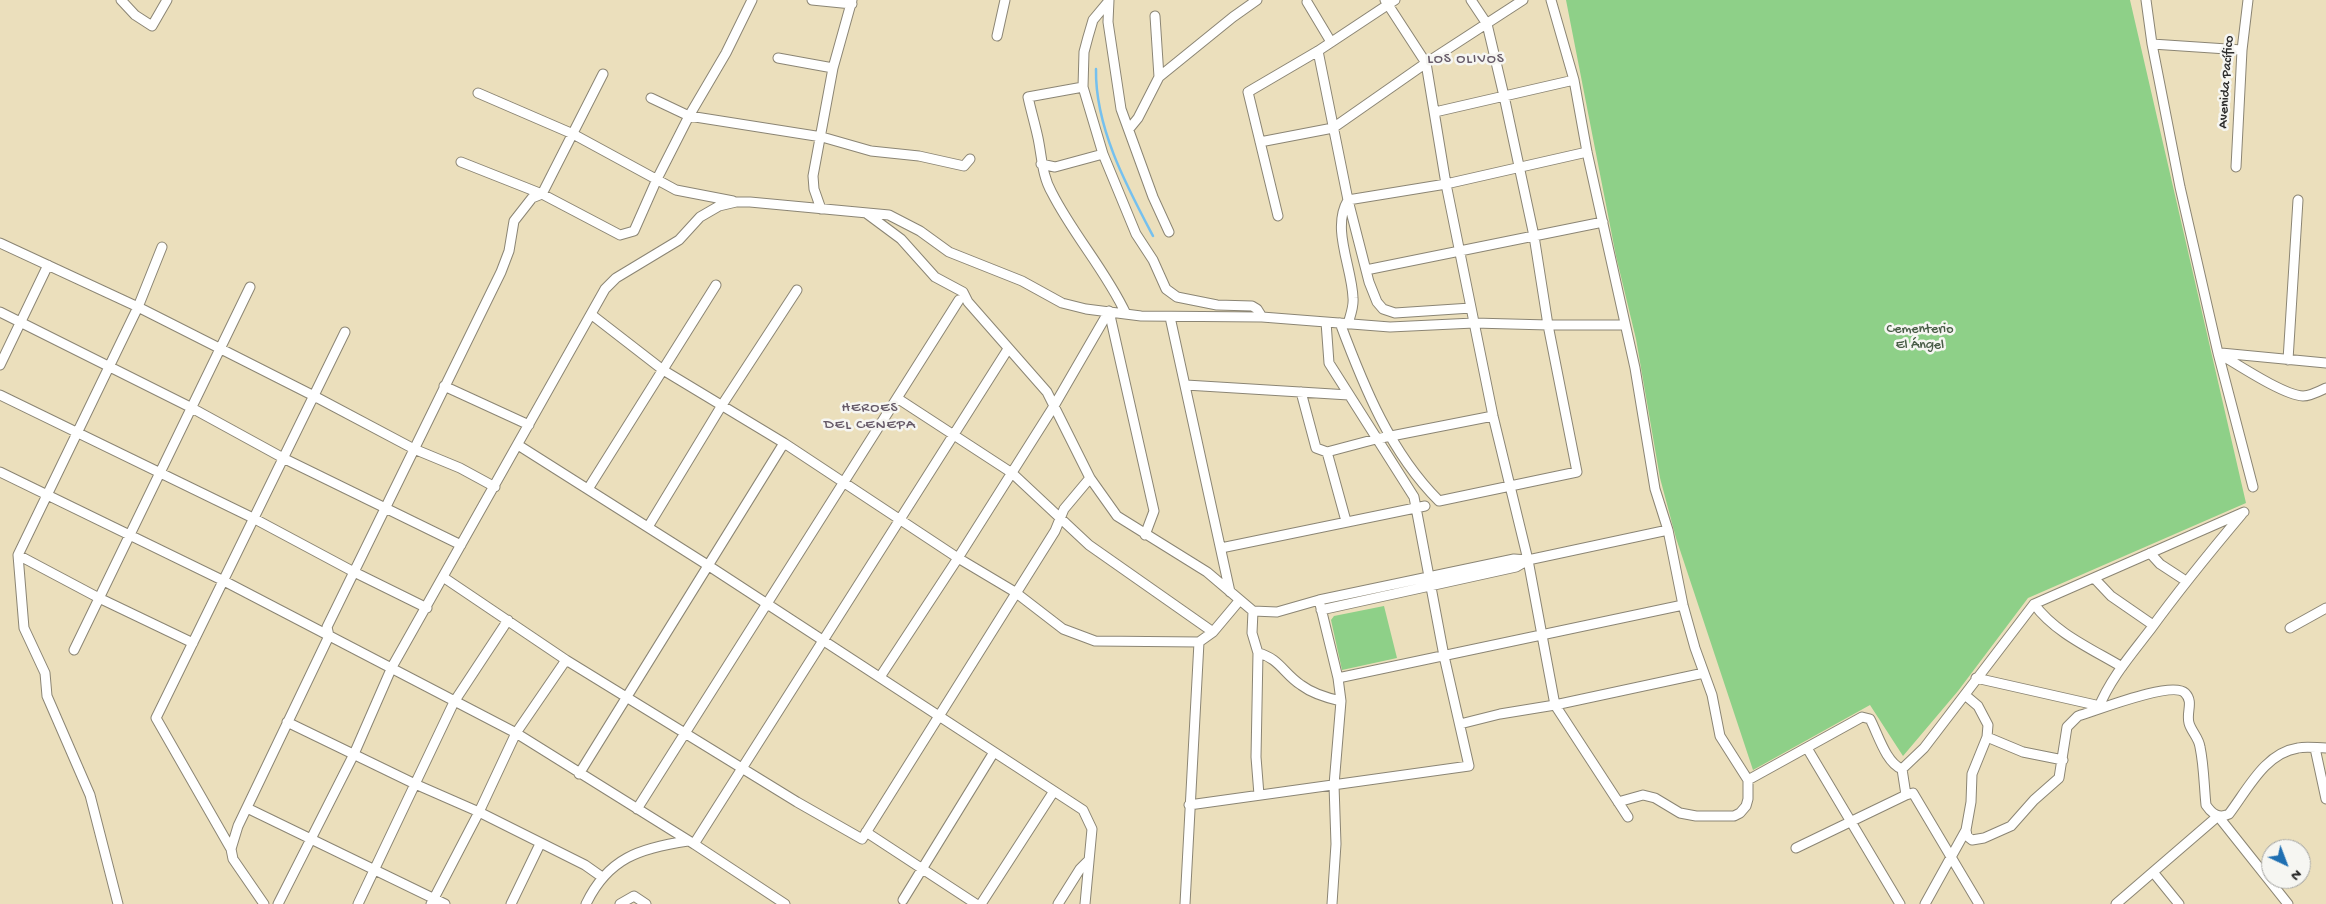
<!DOCTYPE html>
<html>
<head>
<meta charset="utf-8">
<style>
	body { margin:0 }
	#map { position:relative; width:2326px; height:904px; overflow:hidden; background:#ebdfbc; font-family:"Gochi Hand",sans-serif }
	canvas { display:block }
	.north { position:absolute; left:2261px; top:839px; width:50px; height:50px; box-sizing:border-box; background:#f6f6f2; border:1px solid #a5a5a2; border-radius:50%; rotate:137deg; font-size:14px; font-weight:700; line-height:20px; text-align:center; color:#2b2b2b }
	.north::after { content:''; display:block; margin:auto; width:18px; height:22px; background:#1f6fb2; clip-path:polygon(50% 0,100% 100%,50% 72%,0 100%) }
</style>
</head>
<body>
<div id="map">
<canvas width="2326" height="904"></canvas>
<div class="north">N</div>
</div>
<script>
const c = document.querySelector('canvas').getContext('2d');
c.lineJoin = 'round';
function fill(path, color) { c.fillStyle = color; c.fill(path, 'evenodd'); }
function trace(path, color, width, dash) { c.strokeStyle = color; c.lineWidth = width; c.lineCap = dash ? 'butt' : 'round'; c.setLineDash(dash || []); c.stroke(path); }
function drawText(font, color, halo, rows, align = 'center') {
  c.font = font + ' "Gochi Hand",sans-serif'; c.lineWidth = 5; c.setLineDash([]); c.textBaseline = 'middle'; c.strokeStyle = halo; c.fillStyle = color; for (const [text, x, y, turn = 0] of rows) {
    c.save(); c.translate(x, y); c.rotate((+turn || 0) * Math.PI / 180); c.textAlign = isNaN(turn) ? turn : align; if (halo) c.strokeText(text, 0, 0); c.fillText(text, 0, 0); c.restore();
  }
}
const green = new Path2D(`
	M1566,0H2130L2246,503L2028,598L1958,691L1903,756L1870,705L1753,770L1676,538L1660,478L1636,339L1616,256Z
	M1384,606L1397,658L1342,670L1331,620L1334,616Z`);
const stream = new Path2D(`
	M1096,69C1095,127 1126,185 1153,236`);
const minor = new Path2D(`
	M121,0L135,15L152,26L167,0
	M812,0L852,4
	M1109,0L1108,22L1121,109L1153,197L1169,232
	M1385,0L1426,63L1446,184L1493,416L1528,560L1555,705L1628,817
	M1551,0L1574,80L1587,152L1635,368L1655,489L1668,530L1683,605L1695,648L1712,695L1720,736L1748,780V799L1746,806L1740,813L1734,816H1696L1680,813L1655,798L1643,795L1618,802
	M2146,0L2152,44L2180,187L2218,353L2253,487
	M1108,2L1093,20L1088,37L1084,52L1083,87L1103,154L1136,234L1153,260L1166,289L1177,297L1217,305L1252,306L1257,309L1262,317
	M1307,2L1331,42
	M1155,16L1159,77
	M997,36L1005,0
	M2152,44L2242,50
	M1318,51L1348,200L1369,282L1377,302L1383,309L1395,313L1471,308
	M778,58L833,68
	M1083,87L1028,97C1031,111 1035,124 1038,138C1042,157 1042,176 1052,193C1074,236 1106,271 1126,314
	M478,93L573,134L676,190L733,201
	M651,98L689,116L822,137L871,151L919,156L964,166L970,159
	M1435,112L1574,80
	M1129,129L1138,118L1159,77L1233,17L1257,0
	M1260,142L1333,128L1426,63L1523,0
	M461,162L542,194L620,235L634,231L657,179L689,116L726,53L752,0
	M1041,164L1055,167L1103,154
	M2236,167L2242,50L2248,0
	M821,209L814,189L813,176L833,68L852,0
	M866,213L901,239L935,277L963,292L968,302L1047,392L1090,478L1117,516L1207,572L1253,611L1277,612L1319,600L1514,559L1528,560L1668,530
	M1278,216L1248,92L1318,51L1395,0
	M0,243L138,307L314,396L414,449L460,468L495,487
	M1366,270L1603,222
	M1109,311L1154,511L1145,535
	M0,312L190,407L285,459L461,545
	M592,315L663,370L784,443L958,558L1015,592L1063,629L1095,641L1199,642L1213,632L1239,601
	M1170,317L1230,592
	M1340,323C1364,387 1390,452 1439,501L1577,472L1548,325L1534,236L1504,96L1487,24L1471,0
	M1348,324C1350,316 1354,307 1353,298C1352,267 1331,228 1348,200L1446,184L1587,152
	M2218,353C2237,364 2283,395 2303,396C2310,396 2320,391 2326,388
	M2221,353L2326,363
	M2288,360L2298,200
	M0,365L48,265
	M1186,385L1349,395
	M444,386L529,425
	M1301,392L1316,448L1327,452
	M0,395L253,518L354,572L427,608
	M897,398L1012,473L1089,545L1213,632
	M518,445L709,566L1083,810L1092,829L1085,904
	M0,472L224,581L516,733L694,844L785,904
	M588,489L716,285
	M1346,521L1327,452L1376,439L1493,416
	M648,527L722,405L797,290
	M1221,548L1425,506
	M2150,553L2160,564L2186,581
	M18,555L99,598L193,643
	M443,577L566,660L797,802L862,839L1055,531L1064,509L1090,478
	M2094,578L2111,596L2153,625
	M1319,600L1338,678L1341,701L1334,785L1336,844L1332,904
	M2034,604C2055,633 2092,649 2122,667
	M1321,610L1516,567L1528,560
	M1253,611L1252,633L1258,653L1256,757L1259,795
	M2290,628L2326,608
	M74,650L250,287
	M1258,653C1279,658 1284,674 1301,685C1313,694 1327,698 1341,701
	M880,677L958,558L1054,406L1109,311
	M1338,678L1683,605
	M1976,678L2100,706
	M2098,709C2110,679 2130,656 2150,630C2179,590 2210,552 2242,514
	M287,722L415,784L479,812L585,865L602,877
	M1460,724L1500,714L1555,705L1704,673
	M1987,737L2023,752L2063,760
	M1807,748L1900,904
	M2315,748L2326,799
	M1902,769L1906,795L1913,793L1979,904
	M579,774L784,443
	M1748,780L1862,717L1870,719C1878,734 1886,763 1902,769L1924,748L2034,604L2244,512
	M1189,805L1469,766L1444,656L1414,497L1329,363L1326,322
	M247,808L445,904
	M637,809L959,300
	M1966,830L1967,836L1972,840L1984,838L2011,826L2034,800L2059,778L2067,727L2078,716C2096,711 2172,680 2185,693C2194,702 2186,712 2189,723C2191,731 2199,738 2200,747C2204,766 2204,786 2206,805C2212,814 2219,819 2229,814C2248,789 2265,753 2298,748C2307,746 2317,748 2326,748
	M866,832L976,904
	M694,844L1008,349
	M1796,848L1906,795
	M231,849L156,718L345,332
	M2153,872L2179,904
	M903,900L994,752
	M118,904L90,795L47,696L45,673L24,628L18,555L138,307L162,247
	M264,904L233,859L231,849L238,826L329,636L327,627L501,272L509,251L514,221L532,198L542,194L603,74
	M278,904L354,754L392,667L605,289L616,278L679,240L700,217L719,206L736,202H750L889,215L920,231L949,252L1022,281L1062,303L1086,309L1141,316L1262,317L1390,327L1474,323L1548,325H1625
	M358,904L454,702L508,620
	M431,904L479,812L516,733L566,660
	M511,904L540,844
	M586,904C608,858 640,848 688,841
	M620,904L634,896L646,904
	M981,904L1054,791
	M1058,904L1080,869L1089,860
	M1185,904L1199,642
	M1925,904L1966,830L1971,802L1972,774L1987,737L1988,725L1978,706L1965,695
	M2116,904L2218,816L2288,904`);
const streetNames = [
	["Avenida Pacífico",2227,82,-86]
];
const parkNames = [
	["Cementerio",1920,330],
	["El Ángel",1920,346]
];
const neighbourhoodNames = [
	["LOS OLIVOS",1466,60],
	["HEROES",870,409],
	["DEL CENEPA",870,426]
];
fill(green, '#8ed088');
trace(stream, '#75c0ee', 2.5);
trace(minor, '#8b8574', 11);
trace(minor, '#fff', 9);
drawText('14px', '#2b2b2b', '#f6f6f2', streetNames);
drawText('14px', '#495d47', '#f6f6f2', parkNames);
c.letterSpacing = '1px';
drawText('15px', '#675b69', '#f6f6f2', neighbourhoodNames);
c.letterSpacing = '0px';
</script>
</body>
</html>
